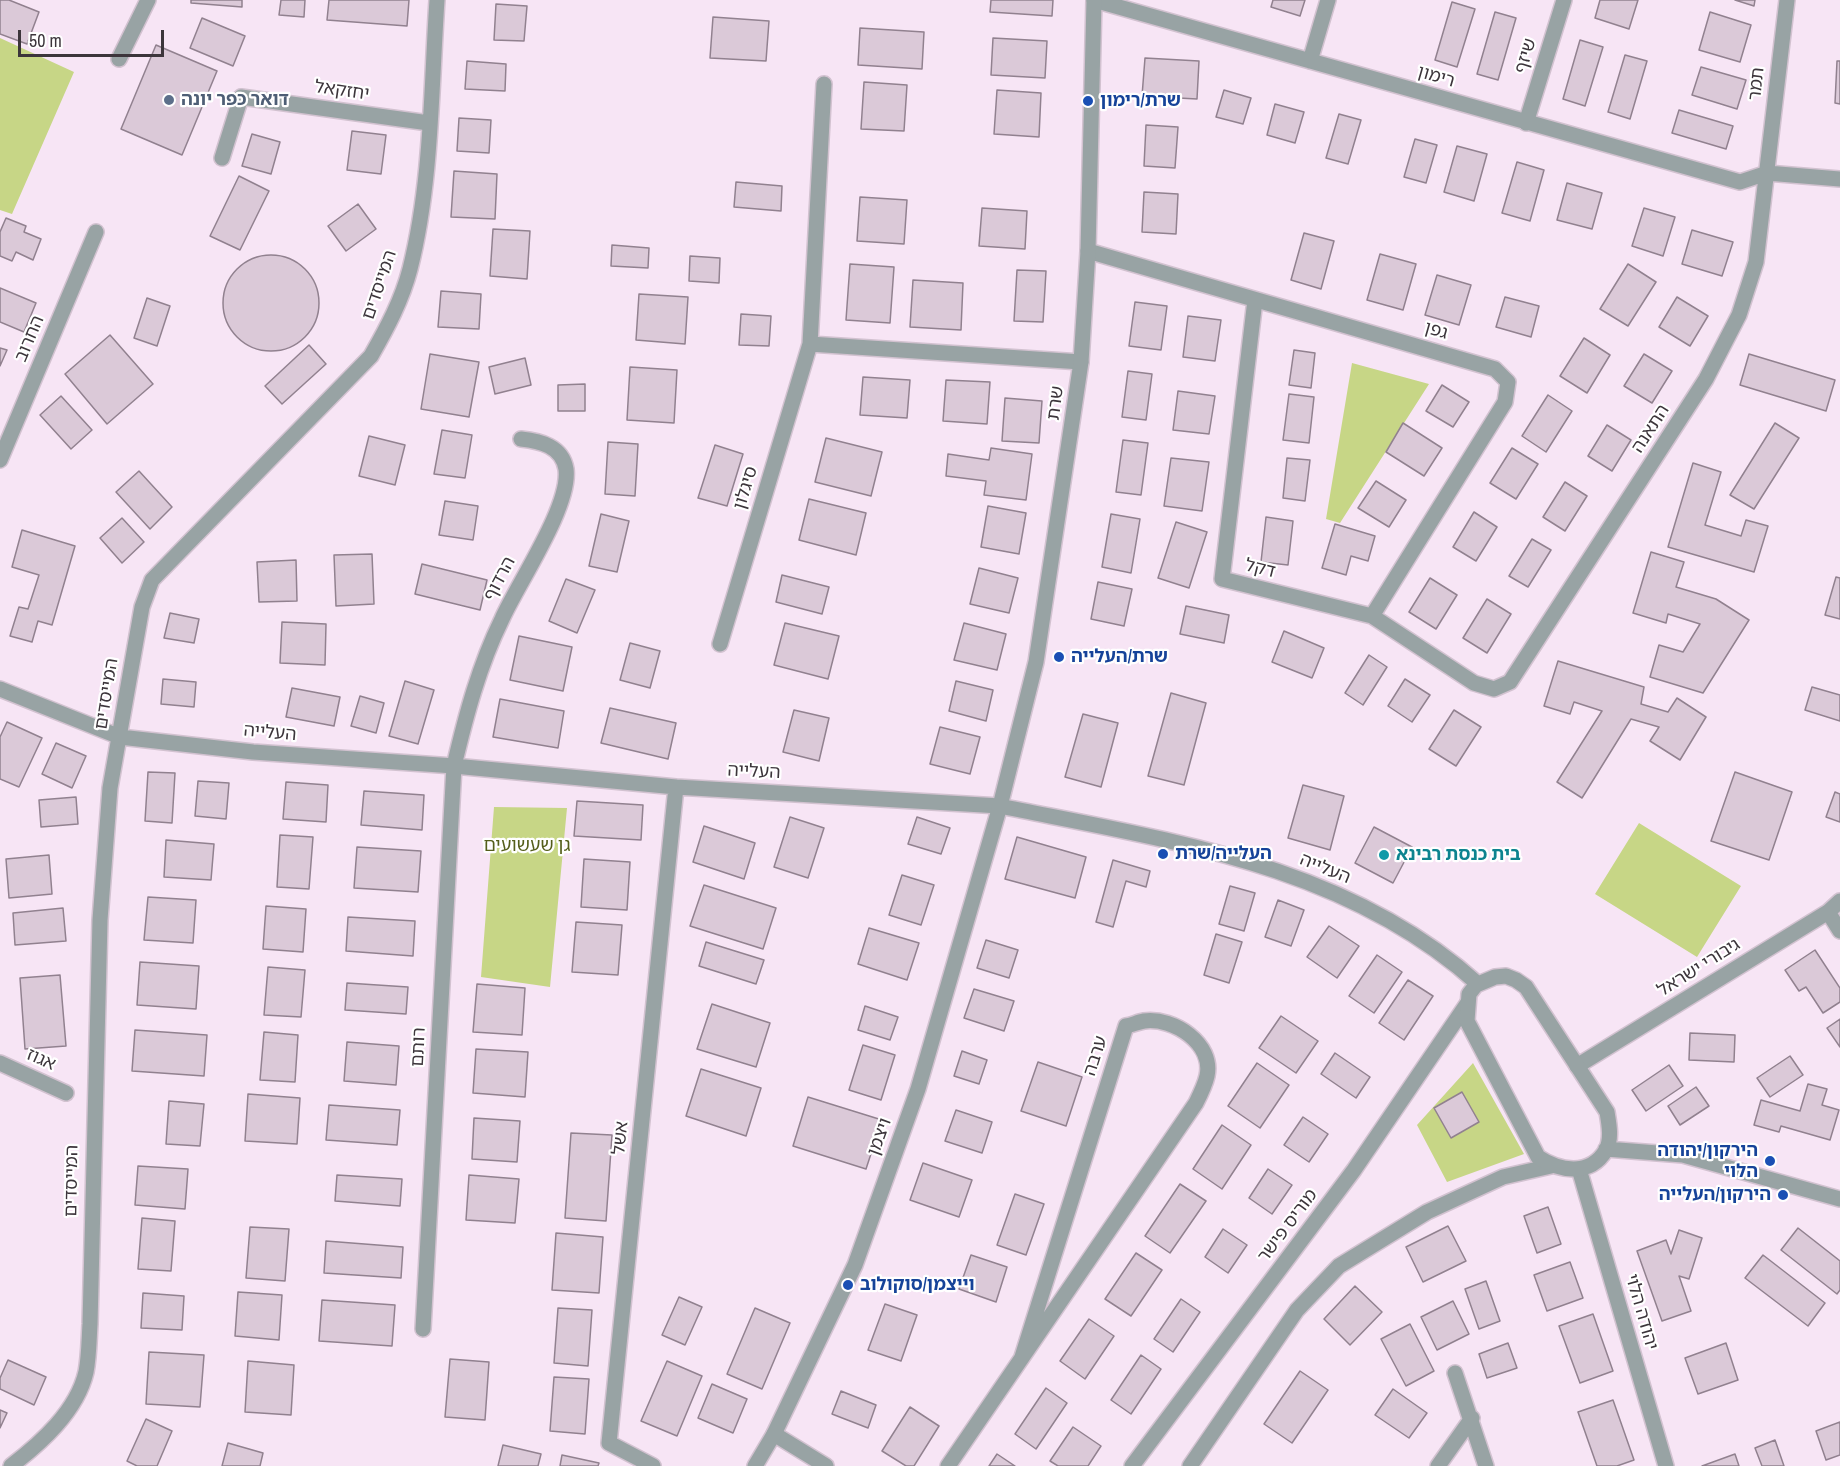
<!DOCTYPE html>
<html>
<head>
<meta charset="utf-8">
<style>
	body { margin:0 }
	#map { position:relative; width:1840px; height:1466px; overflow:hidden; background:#f7e5f5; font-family:"Archivo Narrow",sans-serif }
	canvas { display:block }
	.scale { position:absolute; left:18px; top:30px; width:146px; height:27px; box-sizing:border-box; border:3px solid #3c353b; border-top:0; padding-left:8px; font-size:18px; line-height:21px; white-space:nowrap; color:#3c353b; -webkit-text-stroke:4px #fff; paint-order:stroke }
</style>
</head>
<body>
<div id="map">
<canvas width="1840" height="1466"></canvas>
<div class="scale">50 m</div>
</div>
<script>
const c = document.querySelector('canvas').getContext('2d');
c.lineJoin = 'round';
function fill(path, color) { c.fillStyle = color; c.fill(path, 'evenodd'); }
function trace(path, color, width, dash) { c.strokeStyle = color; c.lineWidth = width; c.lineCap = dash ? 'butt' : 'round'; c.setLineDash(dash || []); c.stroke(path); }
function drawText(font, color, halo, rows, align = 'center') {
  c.font = font + ' "Archivo Narrow","Noto Sans Hebrew",sans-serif'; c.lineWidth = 4.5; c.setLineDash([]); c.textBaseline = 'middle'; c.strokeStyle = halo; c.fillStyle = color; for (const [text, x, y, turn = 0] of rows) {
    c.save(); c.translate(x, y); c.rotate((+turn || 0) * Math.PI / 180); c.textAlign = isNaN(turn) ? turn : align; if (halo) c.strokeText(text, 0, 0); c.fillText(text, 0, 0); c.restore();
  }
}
const green = new Path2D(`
	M0,38L74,72L12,214L0,210Z
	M1352,363L1429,384L1340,523L1326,519Z
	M494,807L567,808L550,987L481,977Z
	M1639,823L1741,886L1697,957L1595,894Z
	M1473,1063L1524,1154L1447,1182L1417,1125Z`);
const building = new Path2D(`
	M0,0H9L39,12L27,44L0,34Z
	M191,0H242V7L191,3Z
	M281,0H305L304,17L279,15Z
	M329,0H409L407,26L327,20Z
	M991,0H1053L1052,16L990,12Z
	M1273,0H1305L1300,16L1271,7Z
	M1600,0H1638L1629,29L1595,18Z
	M1735,0H1755L1754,6Z
	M1452,2L1475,9L1457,67L1435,60Z
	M496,4L527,6L524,41L494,40Z
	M1495,12L1516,18L1498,80L1477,74Z
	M1710,12L1751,25L1740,62L1699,50Z
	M713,17L769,21L766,61L710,58Z
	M202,18L245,36L233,66L190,48Z
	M860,28L924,32L922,69L858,65Z
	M993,38L1047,41L1045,78L991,75Z
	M1580,40L1603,47L1585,106L1563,99Z
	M156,45L217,71L182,155L121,129Z
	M1625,55L1647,61L1630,119L1608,112Z
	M1145,58L1199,61L1197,99L1142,96Z
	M467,61L506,64L505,91L465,89Z
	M1837,61H1840V104L1835,103Z
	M1701,67L1746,80L1737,109L1692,95Z
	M864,82L907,85L904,131L861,129Z
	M997,90L1041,93L1039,137L994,134Z
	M1224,90L1251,98L1243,124L1216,117Z
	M1275,104L1304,112L1295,143L1267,135Z
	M1679,110L1733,126L1726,149L1672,133Z
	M1339,114L1361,120L1348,164L1326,158Z
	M459,118L491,120L489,153L457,151Z
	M1146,125L1178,127L1175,168L1144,166Z
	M352,131L386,135L381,174L347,170Z
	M252,134L280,142L271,174L242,166Z
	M1415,139L1437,145L1426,183L1404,177Z
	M1457,146L1487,154L1474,201L1444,192Z
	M1517,162L1544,170L1530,221L1502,213Z
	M454,171L497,174L495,219L451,217Z
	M239,176L269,191L240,250L210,236Z
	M736,182L782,186L781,211L734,207Z
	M1567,183L1602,193L1592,229L1557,220Z
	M1144,192L1178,194L1176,234L1142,232Z
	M860,197L907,200L904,244L857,241Z
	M358,204L376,229L346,251L328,226Z
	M982,208L1027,211L1025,249L979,246Z
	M1644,208L1675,217L1663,256L1632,246Z
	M6,218L26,226L24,232L41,239L33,260L16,252L12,261L0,256V232Z
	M493,229L530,231L527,279L490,276Z
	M1692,230L1733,242L1722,276L1682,264Z
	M1304,233L1334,241L1321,289L1291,280Z
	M612,245L649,248L648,268L611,266Z
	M1380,254L1416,264L1403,310L1367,300Z
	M223 303a48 48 0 1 1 96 0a48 48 0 1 1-96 0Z
	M690,256L720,258L719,283L689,281Z
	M850,264L894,267L890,323L846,320Z
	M1628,264L1656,282L1628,326L1600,309Z
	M1017,270L1046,271L1043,322L1014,321Z
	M1437,275L1471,285L1459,325L1425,315Z
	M913,280L963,283L961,330L910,327Z
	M0,288L36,303L24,332L0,322Z
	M441,291L481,294L479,329L438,327Z
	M639,294L688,297L685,344L636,340Z
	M1505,297L1539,306L1531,337L1496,327Z
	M1677,297L1708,316L1690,346L1659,327Z
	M147,298L170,306L157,346L134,338Z
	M1135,302L1167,306L1161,350L1129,346Z
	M741,314L771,316L769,346L739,345Z
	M1188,316L1221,320L1215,361L1183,357Z
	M110,335L153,384L107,424L65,374Z
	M1584,338L1610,355L1587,393L1560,376Z
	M309,345L326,364L282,404L265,386Z
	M0,348L7,350L0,366Z
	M1294,350L1315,353L1311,388L1289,385Z
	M430,354L479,362L469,417L421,409Z
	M1644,354L1672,371L1652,403L1624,386Z
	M1749,354L1835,380L1826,411L1740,385Z
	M525,358L531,385L495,394L489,367Z
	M630,367L677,370L674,423L627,420Z
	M1128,371L1152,374L1146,420L1122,417Z
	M863,377L910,380L907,418L860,415Z
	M946,380L990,382L987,424L943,421Z
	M585,384V411H558V385Z
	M1442,385L1469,402L1453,427L1426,411Z
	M1178,391L1215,396L1209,434L1173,430Z
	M1289,394L1314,397L1309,443L1283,440Z
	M1548,395L1572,411L1546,452L1522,436Z
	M61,396L92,430L71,449L40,415Z
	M1005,398L1042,401L1039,443L1002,441Z
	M1403,423L1442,448L1424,476L1386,452Z
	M1775,423L1799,438L1754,509L1730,495Z
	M1607,425L1631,440L1612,471L1588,456Z
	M442,430L472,435L465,478L434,474Z
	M369,436L405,445L395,485L359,476Z
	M826,438L882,452L871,496L815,482Z
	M1123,440L1148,443L1141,495L1116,492Z
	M608,442L638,444L635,496L605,494Z
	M715,445L743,454L727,506L698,498Z
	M991,448L1032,454L1026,500L984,495L986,481L946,476L948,454L989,460Z
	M1512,448L1538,464L1516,499L1490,483Z
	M1171,458L1209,462L1202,511L1164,506Z
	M1287,458L1310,460L1305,501L1283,498Z
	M1693,463L1721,472L1705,525L1741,536L1746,520L1768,526L1754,572L1668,547Z
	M139,471L172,507L150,529L116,492Z
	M1376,481L1406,500L1389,527L1358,508Z
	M1565,482L1587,496L1565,531L1543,517Z
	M809,499L866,513L856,555L799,540Z
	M445,501L478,506L473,540L439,535Z
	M988,506L1026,513L1019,554L981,547Z
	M1474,512L1497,527L1476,561L1453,547Z
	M601,514L629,521L617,572L589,566Z
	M1111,514L1140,519L1131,573L1102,567Z
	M1266,517L1293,521L1288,565L1261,562Z
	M122,518L144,542L122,563L100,538Z
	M1176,522L1207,532L1189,588L1158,578Z
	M1335,524L1375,536L1368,561L1351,556L1346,575L1322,568Z
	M22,530L75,546L52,625L38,621L32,642L10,636L19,607L28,609L39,575L12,567Z
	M1532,539L1551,550L1528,587L1509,576Z
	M1651,552L1684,562L1676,587L1716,599L1749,620L1703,693L1650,677L1659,645L1683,652L1700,624L1668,614L1666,623L1633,613Z
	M372,554L374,604L336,606L334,555Z
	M296,560L297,601L259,602L257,562Z
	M422,564L487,580L480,610L415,594Z
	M979,568L1018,578L1009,613L970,604Z
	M782,575L829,587L822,614L776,602Z
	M1836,577L1840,578V619L1825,615Z
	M1430,578L1457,595L1436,629L1409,612Z
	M566,579L595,590L577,633L549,621Z
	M1098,582L1132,589L1124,626L1091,619Z
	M1487,599L1511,614L1487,653L1463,638Z
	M1186,606L1229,615L1224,643L1180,634Z
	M170,613L199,619L194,643L164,638Z
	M282,622L326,624L325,665L280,663Z
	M785,623L839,636L828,679L774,665Z
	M964,623L1006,634L997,670L954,660Z
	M1284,631L1324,648L1312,678L1272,662Z
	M519,636L572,647L563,691L510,680Z
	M630,643L660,651L650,688L620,680Z
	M1369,655L1387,667L1363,705L1345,693Z
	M1558,661L1644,687L1641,704L1668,712L1677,698L1706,717L1680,760L1650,741L1659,727L1631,719L1582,798L1557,782L1602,711L1574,702L1570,714L1544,706Z
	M163,679L196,682L194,707L161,704Z
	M1405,679L1430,695L1412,722L1388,706Z
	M405,681L434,690L418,744L389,736Z
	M956,681L993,690L986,721L949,711Z
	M1812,687L1840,695V721L1805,710Z
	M292,688L340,697L334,726L286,717Z
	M1171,693L1206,703L1184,785L1148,776Z
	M360,696L384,703L376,733L351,726Z
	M500,699L564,711L558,748L493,737Z
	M610,708L676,723L668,759L601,743Z
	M794,710L829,718L819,761L783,752Z
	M1454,710L1481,727L1456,766L1429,749Z
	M1083,714L1118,723L1101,787L1065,777Z
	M7,722L42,738L19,787L0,779V737Z
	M940,727L980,737L970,774L930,764Z
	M56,743L86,756L72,788L42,774Z
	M148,772L175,773L172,823L145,821Z
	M1735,772L1792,792L1769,860L1711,841Z
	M198,781L229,783L226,819L195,816Z
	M286,782L328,785L326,822L283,819Z
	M1303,785L1344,796L1330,850L1288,838Z
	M364,791L424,795L422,830L361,825Z
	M1835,792L1840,794V822L1826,817Z
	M76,797L78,824L41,827L39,800Z
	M577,801L643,805L641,840L574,836Z
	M790,817L824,828L808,878L774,867Z
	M917,817L950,828L941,854L908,844Z
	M704,826L755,843L744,879L693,862Z
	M1374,827L1412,847L1393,883L1355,863Z
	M280,835L313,837L309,889L277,887Z
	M1017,837L1086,857L1075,898L1005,879Z
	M166,840L214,844L211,880L164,877Z
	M357,847L421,851L418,892L354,888Z
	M49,855L52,894L9,898L6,859Z
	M584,859L630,862L627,910L581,907Z
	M1113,860L1150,871L1146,887L1126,881L1113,927L1096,922Z
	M902,875L934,885L921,925L889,915Z
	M704,885L776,908L763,949L690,926Z
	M1230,886L1255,893L1244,931L1219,924Z
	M148,897L196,900L193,943L144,940Z
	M1278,900L1304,910L1291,946L1265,937Z
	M266,906L306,909L303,952L263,949Z
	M63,908L66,941L15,945L13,913Z
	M348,917L415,921L413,956L346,951Z
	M576,922L622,925L618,975L572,972Z
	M1329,926L1359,946L1337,978L1307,957Z
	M869,928L919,943L907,980L858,964Z
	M1216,934L1242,942L1229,983L1204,975Z
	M986,940L1018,950L1009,978L977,968Z
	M706,942L764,960L756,984L699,966Z
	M1815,950L1840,988V1002L1823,1013L1806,987L1799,991L1785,970Z
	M1377,955L1402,972L1374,1013L1349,996Z
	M140,962L199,966L196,1009L137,1005Z
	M268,967L305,970L301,1017L264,1015Z
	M60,975L66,1046L25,1049L20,978Z
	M1408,980L1433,996L1404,1040L1379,1023Z
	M347,983L408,987L406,1014L345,1010Z
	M477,984L525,988L522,1035L473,1032Z
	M974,989L1014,1001L1004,1031L964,1018Z
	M712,1004L770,1023L756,1067L697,1049Z
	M865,1006L898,1017L890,1040L858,1030Z
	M1281,1016L1318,1041L1296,1073L1259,1048Z
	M1840,1019V1047L1827,1028Z
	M135,1030L207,1035L204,1076L132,1071Z
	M264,1032L298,1035L295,1082L260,1080Z
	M1690,1033L1735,1035L1734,1062L1689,1060Z
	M347,1042L399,1046L396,1085L344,1081Z
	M863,1045L895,1055L881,1100L849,1090Z
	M476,1049L528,1052L525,1097L473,1093Z
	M962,1051L987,1060L979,1084L954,1076Z
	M1335,1053L1370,1077L1356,1098L1321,1074Z
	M1790,1056L1803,1075L1770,1097L1757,1078Z
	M1038,1062L1082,1077L1066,1126L1021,1111Z
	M1257,1063L1289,1085L1260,1128L1228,1106Z
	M1669,1065L1683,1086L1646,1111L1632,1090Z
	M701,1069L761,1088L746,1136L686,1116Z
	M1808,1084L1827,1089L1822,1105L1839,1110L1830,1140L1781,1126L1779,1132L1754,1125L1761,1100L1800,1111Z
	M1696,1087L1709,1106L1680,1125L1668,1106Z
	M1462,1092L1479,1122L1451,1138L1434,1108Z
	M248,1094L300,1098L297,1144L245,1141Z
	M808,1097L882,1120L866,1169L793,1146Z
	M169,1101L204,1104L200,1146L166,1144Z
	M329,1105L400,1110L397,1145L326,1140Z
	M956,1110L992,1122L982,1153L945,1141Z
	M1303,1117L1328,1134L1309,1162L1284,1145Z
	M474,1118L520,1121L517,1162L472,1159Z
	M1222,1125L1251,1145L1222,1189L1193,1169Z
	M571,1133L612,1135L606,1221L565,1218Z
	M923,1163L972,1180L959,1217L910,1200Z
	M138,1166L188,1169L185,1209L135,1205Z
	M1268,1169L1292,1185L1272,1214L1249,1198Z
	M337,1175L402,1179L400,1206L335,1201Z
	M469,1175L519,1179L515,1223L466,1220Z
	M1180,1184L1206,1201L1170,1253L1145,1236Z
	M1015,1194L1044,1204L1026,1255L997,1245Z
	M1548,1207L1561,1244L1537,1253L1524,1216Z
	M142,1218L175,1221L171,1271L138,1269Z
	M1448,1226L1466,1261L1423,1282L1406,1247Z
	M250,1227L289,1229L285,1281L246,1278Z
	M1798,1228L1840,1261V1290L1837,1294L1781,1250Z
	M1223,1229L1247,1245L1228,1273L1205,1257Z
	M1679,1230L1702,1238L1689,1279L1679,1276L1691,1311L1662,1321L1637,1251L1666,1240L1671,1254Z
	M556,1233L603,1237L599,1293L552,1290Z
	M326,1241L403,1247L401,1278L324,1273Z
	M1136,1253L1162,1270L1131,1316L1105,1299Z
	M971,1255L1007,1267L996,1302L959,1289Z
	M1763,1255L1825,1303L1808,1326L1745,1278Z
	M1570,1262L1583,1298L1547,1311L1534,1275Z
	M1486,1281L1500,1321L1479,1329L1465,1289Z
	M1355,1286L1382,1312L1350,1345L1324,1319Z
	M238,1292L282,1295L279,1340L235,1336Z
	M143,1293L184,1296L182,1330L141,1328Z
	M679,1297L702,1307L685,1345L662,1335Z
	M1181,1299L1200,1312L1173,1352L1154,1339Z
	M322,1300L395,1305L392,1346L319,1341Z
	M1453,1301L1469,1334L1437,1350L1421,1317Z
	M885,1304L917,1315L901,1361L868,1350Z
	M558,1308L592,1310L588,1366L554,1363Z
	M755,1308L790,1323L762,1389L727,1374Z
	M1593,1314L1613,1371L1580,1383L1559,1326Z
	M1089,1319L1114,1336L1085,1379L1060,1361Z
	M1410,1324L1434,1371L1406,1386L1381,1339Z
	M1508,1343L1517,1368L1487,1378L1479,1354Z
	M1726,1343L1738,1380L1698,1394L1685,1358Z
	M149,1352L204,1355L200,1407L146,1404Z
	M1141,1355L1161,1369L1131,1414L1111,1400Z
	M450,1359L489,1362L485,1420L445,1417Z
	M8,1360L46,1377L34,1405L0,1389V1378Z
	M248,1361L294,1365L291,1415L245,1412Z
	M667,1361L702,1376L677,1436L641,1421Z
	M1300,1371L1328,1390L1292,1443L1264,1424Z
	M554,1377L589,1379L585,1434L550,1431Z
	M712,1384L747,1399L733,1433L698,1418Z
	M1046,1388L1067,1403L1036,1449L1015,1434Z
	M1393,1389L1427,1413L1409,1438L1375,1415Z
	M841,1391L876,1405L868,1428L832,1414Z
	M1613,1400L1634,1460L1617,1466H1597L1578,1412Z
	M910,1407L939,1426L914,1466H906L882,1451Z
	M0,1410L7,1413L0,1428Z
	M146,1419L172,1431L157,1466H137L127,1461Z
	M1840,1422V1455L1826,1460L1816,1431Z
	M1073,1427L1101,1446L1088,1466H1058L1050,1461Z
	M1775,1440L1784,1466H1762L1755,1448Z
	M228,1443L263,1453L260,1466H222Z
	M503,1445L541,1454L538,1466H498Z
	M997,1454L1015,1466H989Z
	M1735,1454L1739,1466H1702Z
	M562,1455L599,1463L598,1466H560Z`);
const minor = new Path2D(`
	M1094,0L1740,182L1767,173L1840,179
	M119,59L148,0
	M1310,61L1328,0
	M1526,123L1564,0
	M222,158L241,97L429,123
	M1088,251L1495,369L1508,382L1505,402L1372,616
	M1255,300L1222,579L1372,616L1474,683L1494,689L1510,682L1706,379L1739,315L1756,262L1787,0
	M810,344L1081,362
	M0,460L96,232
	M720,644L810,344L824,84
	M0,689L120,737L253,752L454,766L676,787L1000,806
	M1828,912L1840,931
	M0,1063L66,1093
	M1577,1066L1828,912L1840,901
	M1579,1169L1666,1466
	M423,1329L454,766C466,715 479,666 502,619C518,583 571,506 566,469C562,446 540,441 521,439
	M1455,1373L1486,1466
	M774,1434L826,1466
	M11,1466C41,1443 77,1411 86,1372C89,1357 89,1340 90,1324L100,920L110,788L142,607L152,580L371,356C387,328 402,300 410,269C432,182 431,89 437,0
	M653,1466L609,1443L676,787
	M948,1466L1196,1103C1200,1095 1205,1085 1207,1076C1214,1044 1174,1017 1144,1021C1138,1022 1132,1025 1126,1026L1022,1357
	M1132,1466L1354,1170L1467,1004
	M1190,1466L1297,1310L1339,1266L1427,1212L1503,1177L1551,1166
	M1438,1466L1472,1418`);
const tertiary = new Path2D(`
	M1000,806C1167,840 1347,865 1478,984
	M1506,976L1516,980L1526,987L1607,1112C1609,1124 1612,1139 1606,1150C1590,1177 1559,1171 1538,1157L1467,1021L1469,994L1476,985L1495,977Z
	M1606,1149L1683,1155L1840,1199
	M755,1466L774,1434L855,1265L918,1089L1000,806L1036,662L1081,362L1088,251L1094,0`);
const markers = [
	[169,100,6,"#5c6f8a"],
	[1088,101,6,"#1a4fb4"],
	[1059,657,6,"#1a4fb4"],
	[1163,854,6,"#1a4fb4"],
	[1384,855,6,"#0f9aa8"],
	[1770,1161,6,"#1a4fb4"],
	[1783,1195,6,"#1a4fb4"],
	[848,1285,6,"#1a4fb4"]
];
const streetNames = [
	["שיזף",1526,56,-73],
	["רימון",1436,77,16],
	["תמר",1757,84,-84],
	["יחזקאל",342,91,8],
	["המייסדים",380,285,-71],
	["גפן",1436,331,16],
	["החרוב",30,339,-67],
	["שרת",1056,403,-82],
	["התאנה",1651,429,-57],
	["סיגלון",746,488,-73],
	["דקל",1260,569,14],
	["הרדוף",500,579,-62],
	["המייסדים",107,694,-81],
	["העלייה",270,733,5],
	["העלייה",754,772,3],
	["העלייה",1325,869,22],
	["גיבורי ישראל",1699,968,-32],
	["רותם",419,1047,-87],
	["ערבה",1096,1056,-72],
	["אגוז",41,1060,24],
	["ויצמן",880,1137,-70],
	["אשל",621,1138,-84],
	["המייסדים",72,1181,-89],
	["מוריס פישר",1288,1226,-53],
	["יהודה הלוי",1641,1312,74]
];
const serviceNames = [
	["דואר כפר יונה",181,100]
];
const transitNames = [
	["שרת/רימון",1100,101],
	["שרת/העלייה",1071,657],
	["העלייה/שרת",1175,854],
	["הירקון/יהודה",1758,1151,"right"],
	["הלוי",1758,1172,"right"],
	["הירקון/העלייה",1771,1195,"right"],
	["וייצמן/סוקולוב",860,1285]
];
const parkNames = [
	["גן שעשועים",527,846]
];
const cultureNames = [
	["בית כנסת רבינא",1396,855]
];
fill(green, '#c7d686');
fill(building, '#dbc9d8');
trace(building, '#91818f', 1.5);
trace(minor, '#d2c2d0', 18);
trace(tertiary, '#d2c2d0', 18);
trace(minor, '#98a3a4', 15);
trace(tertiary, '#98a3a4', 15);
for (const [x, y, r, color] of markers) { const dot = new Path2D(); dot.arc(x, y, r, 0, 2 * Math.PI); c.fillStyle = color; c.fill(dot); trace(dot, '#fff', 2); }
drawText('18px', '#3c353b', '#fff', streetNames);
drawText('bold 18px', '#4e5e75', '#fff', serviceNames, 'left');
drawText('bold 18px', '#164399', '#fff', transitNames, 'left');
drawText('18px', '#545e1a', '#fff', parkNames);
drawText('bold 18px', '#0d838f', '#fff', cultureNames, 'left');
</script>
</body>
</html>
